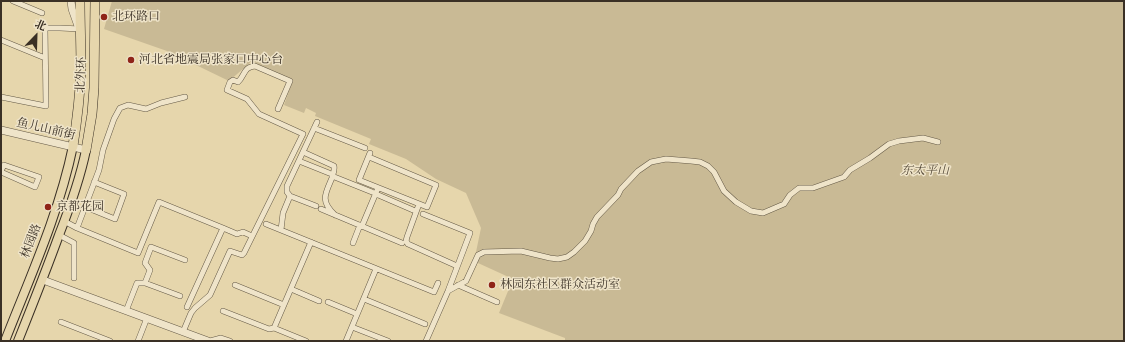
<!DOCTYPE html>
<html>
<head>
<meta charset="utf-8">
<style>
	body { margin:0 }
	#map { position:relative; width:1125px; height:342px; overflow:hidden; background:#e6d6ac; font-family:"Libre Caslon Text","Noto Serif SC",serif }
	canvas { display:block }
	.frame { position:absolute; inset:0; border:2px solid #3a3025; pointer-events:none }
	.north { position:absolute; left:16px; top:16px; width:40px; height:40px; -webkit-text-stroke:3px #efe4c9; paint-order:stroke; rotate:23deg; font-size:11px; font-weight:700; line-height:16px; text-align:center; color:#3a3025 }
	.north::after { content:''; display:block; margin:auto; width:14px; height:18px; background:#3a3025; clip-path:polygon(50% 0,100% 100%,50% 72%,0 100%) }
</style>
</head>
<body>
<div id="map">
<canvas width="1125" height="342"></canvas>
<div class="frame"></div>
<div class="north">北</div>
</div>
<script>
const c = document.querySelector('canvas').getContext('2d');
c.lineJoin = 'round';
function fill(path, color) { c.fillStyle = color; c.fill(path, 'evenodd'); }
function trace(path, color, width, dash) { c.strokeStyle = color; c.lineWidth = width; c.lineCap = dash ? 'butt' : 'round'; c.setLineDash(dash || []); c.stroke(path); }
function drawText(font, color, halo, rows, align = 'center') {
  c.font = font + ' "Libre Caslon Text","Noto Serif SC",serif'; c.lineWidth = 3; c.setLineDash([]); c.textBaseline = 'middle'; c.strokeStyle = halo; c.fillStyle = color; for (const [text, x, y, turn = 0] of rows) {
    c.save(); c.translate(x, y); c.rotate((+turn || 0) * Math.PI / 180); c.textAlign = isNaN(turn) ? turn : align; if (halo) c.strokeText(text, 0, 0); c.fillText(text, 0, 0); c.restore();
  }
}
const green = new Path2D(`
	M112,1H1124V341H565V338L499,313L513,279L478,263L476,252L481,228L466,193L436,179L406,159L369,144L371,139L315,116L316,113L306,108L304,113L284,105L293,80L251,62L229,81L167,51L104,29Z`);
const minor = new Path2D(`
	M13,1L42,13
	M1,40L45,58
	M1,97L46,106L45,28H60L80,29
	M314,128L365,148
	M303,152L334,166C335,170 333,173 332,178C325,194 320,201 335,215
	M369,157L436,185L427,207L359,180L370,153
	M299,161L329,173
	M1,171L4,165L39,177L35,187L1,172
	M332,176L372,192
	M376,194L413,210
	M290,196L316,206
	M419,204L407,237L406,241L408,244L457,266
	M88,208L115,219L124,194L94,182
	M321,209L402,243
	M423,214L470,233L448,291
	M64,221L77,228L99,170L103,150L114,119L120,108L128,105L146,109L161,103L185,97
	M266,224L434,292L438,283
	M362,226L378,188
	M77,228L138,253L159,202L223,228L187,307
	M223,228L237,234L243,232L252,236
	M281,230L283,213L290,196L287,192V186L317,122
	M59,235L74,243V278
	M353,243L360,225
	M235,285L284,305
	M458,285L497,302
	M291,289L319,301
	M180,296L145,283L150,270L145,263L151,247L185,260
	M364,299L425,324
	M328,302L357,314
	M126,311L137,283H145
	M223,311L269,329L274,328L306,341
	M61,322L110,341
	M352,327L388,341
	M274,328L311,242
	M183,332L191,313L195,308L210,295L230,251L242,255L244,253L303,134L259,114L247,99L227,90L230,82L233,80L238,82C245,76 243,67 255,66L290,81L278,109
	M138,341L147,318
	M210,341L221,338L230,341
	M346,341L376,269
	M426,341L448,291L466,281L478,255L484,252L521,251L550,258L558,259L567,257L574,252L585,241L591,231L593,224L597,217L618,195L621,189L638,171L651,162L666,159L691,161L700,162L708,166L714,172L724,191L736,202L751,211L763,213L784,204L790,195L799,188H813L844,177L850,170L870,158L889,144L899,141L923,138L938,142`);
const tertiary = new Path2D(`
	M71,1L72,9L78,26
	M1,130L86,150
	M43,280L208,341`);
const primary = new Path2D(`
	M5,341C30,277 59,214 73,146
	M18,341C32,306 46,271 59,235C70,207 80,179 86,150`);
const trunk = new Path2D(`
	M73,146C77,121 80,95 81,69C81,47 80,24 80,1
	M86,150L92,114L94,88L95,1`);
const markers = [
	[104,17,4,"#8f2418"],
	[131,60,4,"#8f2418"],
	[48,207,4,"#8f2418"],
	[492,285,4,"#8f2418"]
];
const poiNames = [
	["北环路口",112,17],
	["河北省地震局张家口中心台",139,60],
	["京都花园",56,207],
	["林园东社区群众活动室",500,285]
];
const streetNames = [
	["北外环",81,75,-88],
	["鱼儿山前街",46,129,13],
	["林园路",31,241,-69]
];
const parkNames = [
	["东太平山",925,171]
];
fill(green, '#c9ba95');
trace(minor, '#655a47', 6);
trace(tertiary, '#655a47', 8);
trace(primary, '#3a3025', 10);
trace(trunk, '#3a3025', 10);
trace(minor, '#efe4c9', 5);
trace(tertiary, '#efe4c9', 7);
trace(primary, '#e6d6ac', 8);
trace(trunk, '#e6d6ac', 9);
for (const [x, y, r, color] of markers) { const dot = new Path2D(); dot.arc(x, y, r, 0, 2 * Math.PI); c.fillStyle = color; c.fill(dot); trace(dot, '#efe4c9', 1.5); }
drawText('12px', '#3a3025', '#efe4c9', poiNames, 'left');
drawText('12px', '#3a3025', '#efe4c9', streetNames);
drawText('italic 12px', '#574c3b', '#efe4c9', parkNames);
</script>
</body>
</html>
